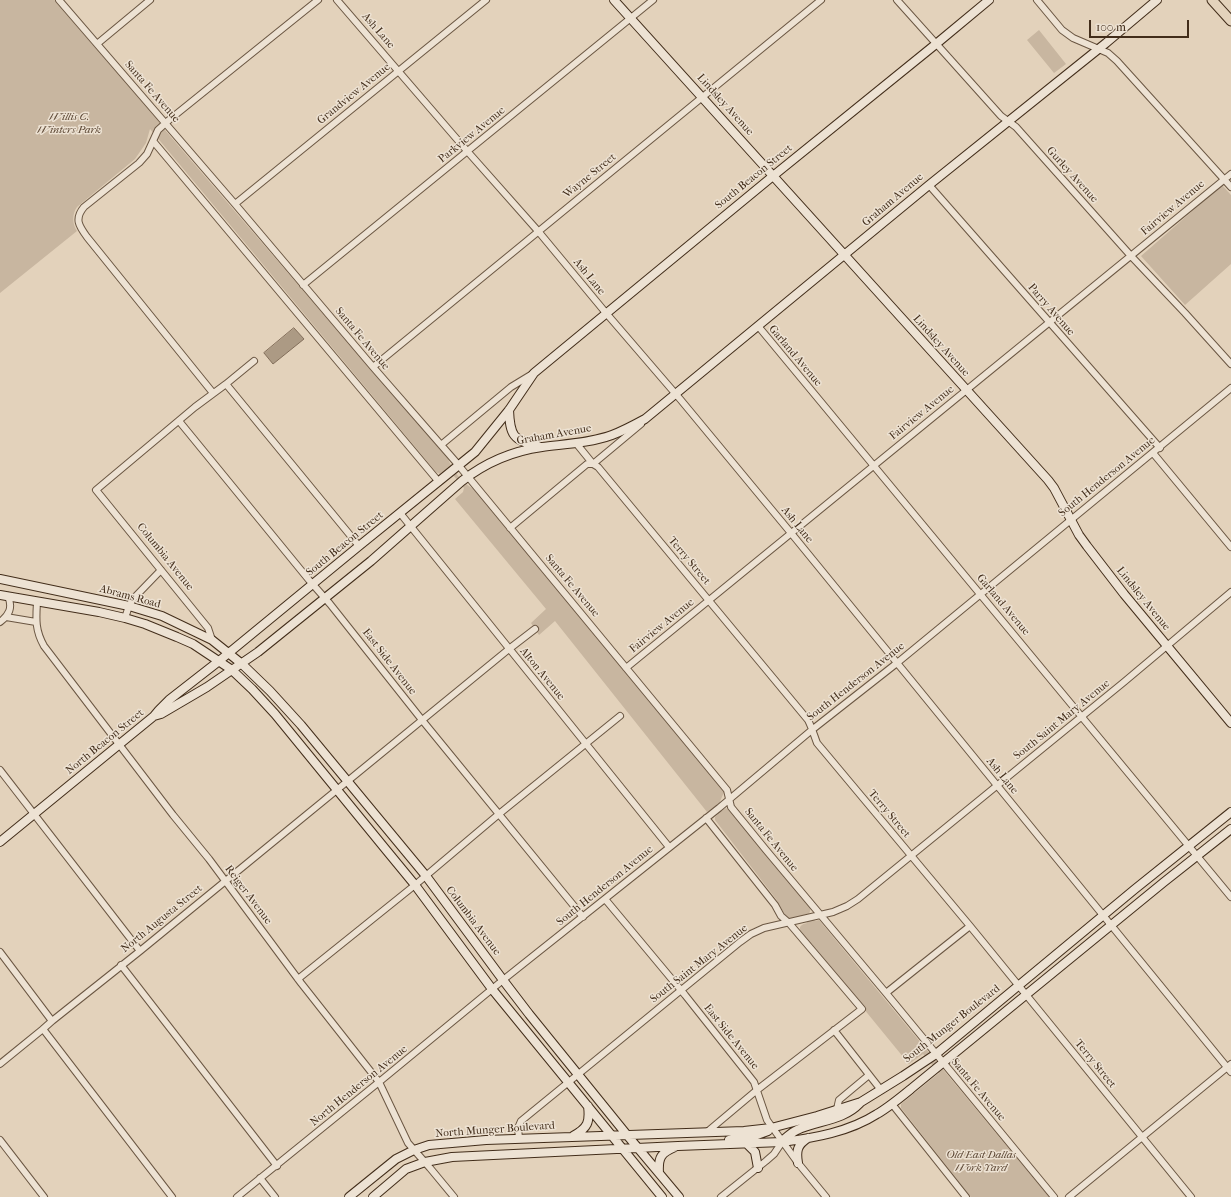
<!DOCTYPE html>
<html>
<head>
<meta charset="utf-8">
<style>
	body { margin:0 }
	#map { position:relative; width:1231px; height:1197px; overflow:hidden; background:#e3d2bb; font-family:"IM FELL French Canon",serif }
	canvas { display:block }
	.scale { position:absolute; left:1089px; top:20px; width:100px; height:18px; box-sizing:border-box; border:2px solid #422d1a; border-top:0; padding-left:5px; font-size:12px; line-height:14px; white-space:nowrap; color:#422d1a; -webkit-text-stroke:3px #ede2d3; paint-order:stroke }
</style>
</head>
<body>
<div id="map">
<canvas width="1231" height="1197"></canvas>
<div class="scale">100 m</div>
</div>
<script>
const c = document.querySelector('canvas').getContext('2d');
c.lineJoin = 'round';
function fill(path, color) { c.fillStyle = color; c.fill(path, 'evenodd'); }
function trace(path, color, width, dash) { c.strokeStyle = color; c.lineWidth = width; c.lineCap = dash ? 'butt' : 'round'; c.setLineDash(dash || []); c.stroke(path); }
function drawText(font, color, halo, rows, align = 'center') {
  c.font = font + ' "IM FELL French Canon",serif'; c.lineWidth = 3; c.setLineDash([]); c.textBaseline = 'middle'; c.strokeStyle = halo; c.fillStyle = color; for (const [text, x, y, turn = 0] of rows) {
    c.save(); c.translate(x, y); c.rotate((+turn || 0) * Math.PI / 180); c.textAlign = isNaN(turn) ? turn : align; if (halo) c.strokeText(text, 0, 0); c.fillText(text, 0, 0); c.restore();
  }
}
const green = new Path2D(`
	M0,0H54L155,116L165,130L448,459C453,471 462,483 474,489L724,792L719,804L724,809L726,808L729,810L811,908L809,914L815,921L819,920L1049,1197H971L901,1108V1104L939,1073L923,1054L909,1064L904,1058L800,931C799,925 803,924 807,923L802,916L791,919L786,917L776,899L715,820V817L718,814L713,808L707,812L555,621L539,635L531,623L546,609L455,499L463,492L464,488L448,469H446L440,474L436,472L150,129L146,143L135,159L77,207C72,214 72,224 77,231L0,293Z
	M1039,30L1066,64L1054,73L1027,40Z
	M1222,185L1231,195V264L1185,305L1141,256Z`);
const water = new Path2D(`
	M294,328L304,339L273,364L264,353Z`);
const street = new Path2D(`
	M59,0L235,204L373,367L455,461L727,790L731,807L766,850L886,993L1054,1197
	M337,0L468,152L538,231L606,313L680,399L791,533L1231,1072
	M897,0L1001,116L1016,127L1131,256L1185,313L1231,364
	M1037,0L1062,30L1073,38L1108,53L1117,61L1231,187
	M97,44L150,0
	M153,141L439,482
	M929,185L1160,448
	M235,204L486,0
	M303,285L653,0
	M758,326L1231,897
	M373,367L821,0
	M226,384L359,546
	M213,393L87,237C79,226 74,219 84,207L139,163L147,154L158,130L169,120L318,0
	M179,421L309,580L330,604L422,720L583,917
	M576,443L593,464L598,467L808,720C812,728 814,735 817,743L970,926L1191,1197
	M441,445L511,387L534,373
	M1153,453L1231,547
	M400,513L669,847
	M510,528L587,464H593L641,424
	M37,602C36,619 35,630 44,646L173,815L209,859L301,983L379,1082L408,1143L430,1168L454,1197
	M6,617L36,622
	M125,618L129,606L133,599L161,570
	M0,622C9,615 13,608 8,596
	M212,640L208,628L96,490L195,407L226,384L254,361
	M626,668L1231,174
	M0,770L140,951
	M706,818L775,905L781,916L789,923L862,1009L757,1090L707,1132
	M605,899L685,995L754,1082L767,1120L798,1163L826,1197
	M0,952L52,1021
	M121,965L277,1166
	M298,979L415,885L499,814L620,716
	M886,993L970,926
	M43,1029L172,1197
	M834,1030L881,1090
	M0,1064L43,1029L52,1021L140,951L509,649L535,629
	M892,1104L966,1197
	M837,1109L839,1100L869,1075
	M519,1138L518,1128L521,1121L740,942L751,934L764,928L833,912L847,906L858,899L1124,682L1231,592
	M0,1140L44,1197
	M260,1178L275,1197
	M237,1197L384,1078L503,980L719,808L813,729L897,663L1231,388
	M721,1197L766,1161L774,1154L782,1142
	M1069,1197L1231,1064`);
const secondary = new Path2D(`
	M614,0L1048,480L1054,488L1079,535L1087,546L1124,594L1231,723
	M509,410C510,436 513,440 538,446
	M0,579L129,606L162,616L212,640L242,664L270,691L301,725L426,876L503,980L529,1014L627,1135L679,1197
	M0,595L99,612L125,618L145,624L177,637L193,644L232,670L252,689L275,714L387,851L415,885L492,989L662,1197
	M154,716L159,710L169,700L219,661L359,546L475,452L509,410L534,373L773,176L936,44L989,0
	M0,842L154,716L161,714L207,687L258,652L371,561L462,481C485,463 513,451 542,447C565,444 590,443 612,435C623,431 634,425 645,419L929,185L1106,43L1157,0
	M573,1136C588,1128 590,1122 588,1106
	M729,1140L757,1135L768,1131
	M782,1141C787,1137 792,1132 797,1130C819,1120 843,1121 860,1103
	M747,1144L755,1152L758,1168
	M798,1163C796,1151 797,1145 808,1138
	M659,1173C658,1157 661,1153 675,1147
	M349,1197L396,1159L414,1150L429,1145L486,1140L744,1131L771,1128L817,1116L861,1102L903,1076L936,1054L1135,889L1231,812
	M373,1197L406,1169L425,1162L452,1157L678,1146L782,1142C814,1138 849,1132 877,1114C889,1107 901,1097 912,1088L1164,882L1231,829`);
const primary = new Path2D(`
	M1212,0L1231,21`);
const streetNames = [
	["Ash Lane",378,31,49],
	["Santa Fe Avenue",152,92,49],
	["Grandview Avenue",354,94,-39],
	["Lindsley Avenue",725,105,48],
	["Parkview Avenue",472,135,-39],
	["Gurley Avenue",1072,175,48],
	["Wayne Street",590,176,-39],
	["South Beacon Street",754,177,-39],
	["Graham Avenue",893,200,-40],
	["Fairview Avenue",1173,208,-40],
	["Ash Lane",589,277,51],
	["Parry Avenue",1051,310,49],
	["Santa Fe Avenue",362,339,50],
	["Lindsley Avenue",941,346,48],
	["Garland Avenue",795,356,50],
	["Fairview Avenue",922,413,-39],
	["Graham Avenue",554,435,-10],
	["South Henderson Avenue",1107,477,-39],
	["Ash Lane",797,525,51],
	["South Beacon Street",345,544,-39],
	["Columbia Avenue",165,557,51],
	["Terry Street",689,561,50],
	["Santa Fe Avenue",572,586,50],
	["Abrams Road",130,597,15],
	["Lindsley Avenue",1143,599,51],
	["Garland Avenue",1003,605,50],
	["Fairview Avenue",662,626,-39],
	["East Side Avenue",389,662,52],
	["Alton Avenue",542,674,51],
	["South Henderson Avenue",856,682,-38],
	["South Saint Mary Avenue",1062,720,-39],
	["North Beacon Street",105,742,-39],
	["Ash Lane",1002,776,51],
	["Terry Street",889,814,50],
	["Santa Fe Avenue",771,840,51],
	["South Henderson Avenue",605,886,-39],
	["Reiger Avenue",248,895,53],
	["North Augusta Street",162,919,-39],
	["Columbia Avenue",473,921,53],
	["South Saint Mary Avenue",699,964,-38],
	["South Munger Boulevard",952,1024,-38],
	["East Side Avenue",731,1037,51],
	["Terry Street",1095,1064,51],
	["North Henderson Avenue",359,1086,-39],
	["Santa Fe Avenue",978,1090,50],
	["North Munger Boulevard",495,1130,-4]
];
const parkNames = [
	["Willis C.",69,117],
	["Winters Park",69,130],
	["Old East Dallas",981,1155],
	["Work Yard",981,1168]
];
fill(green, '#c8b6a0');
fill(water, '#ac9a84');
trace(water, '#826e5a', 1);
trace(street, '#6a5642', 8);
trace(secondary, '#422d1a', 10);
trace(primary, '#422d1a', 11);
trace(street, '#ede2d3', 6);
trace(secondary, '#ede2d3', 8);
trace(primary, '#e3d2bb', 9);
drawText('11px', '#422d1a', '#ede2d3', streetNames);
drawText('italic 11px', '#5d4835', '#ede2d3', parkNames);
</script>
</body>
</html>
